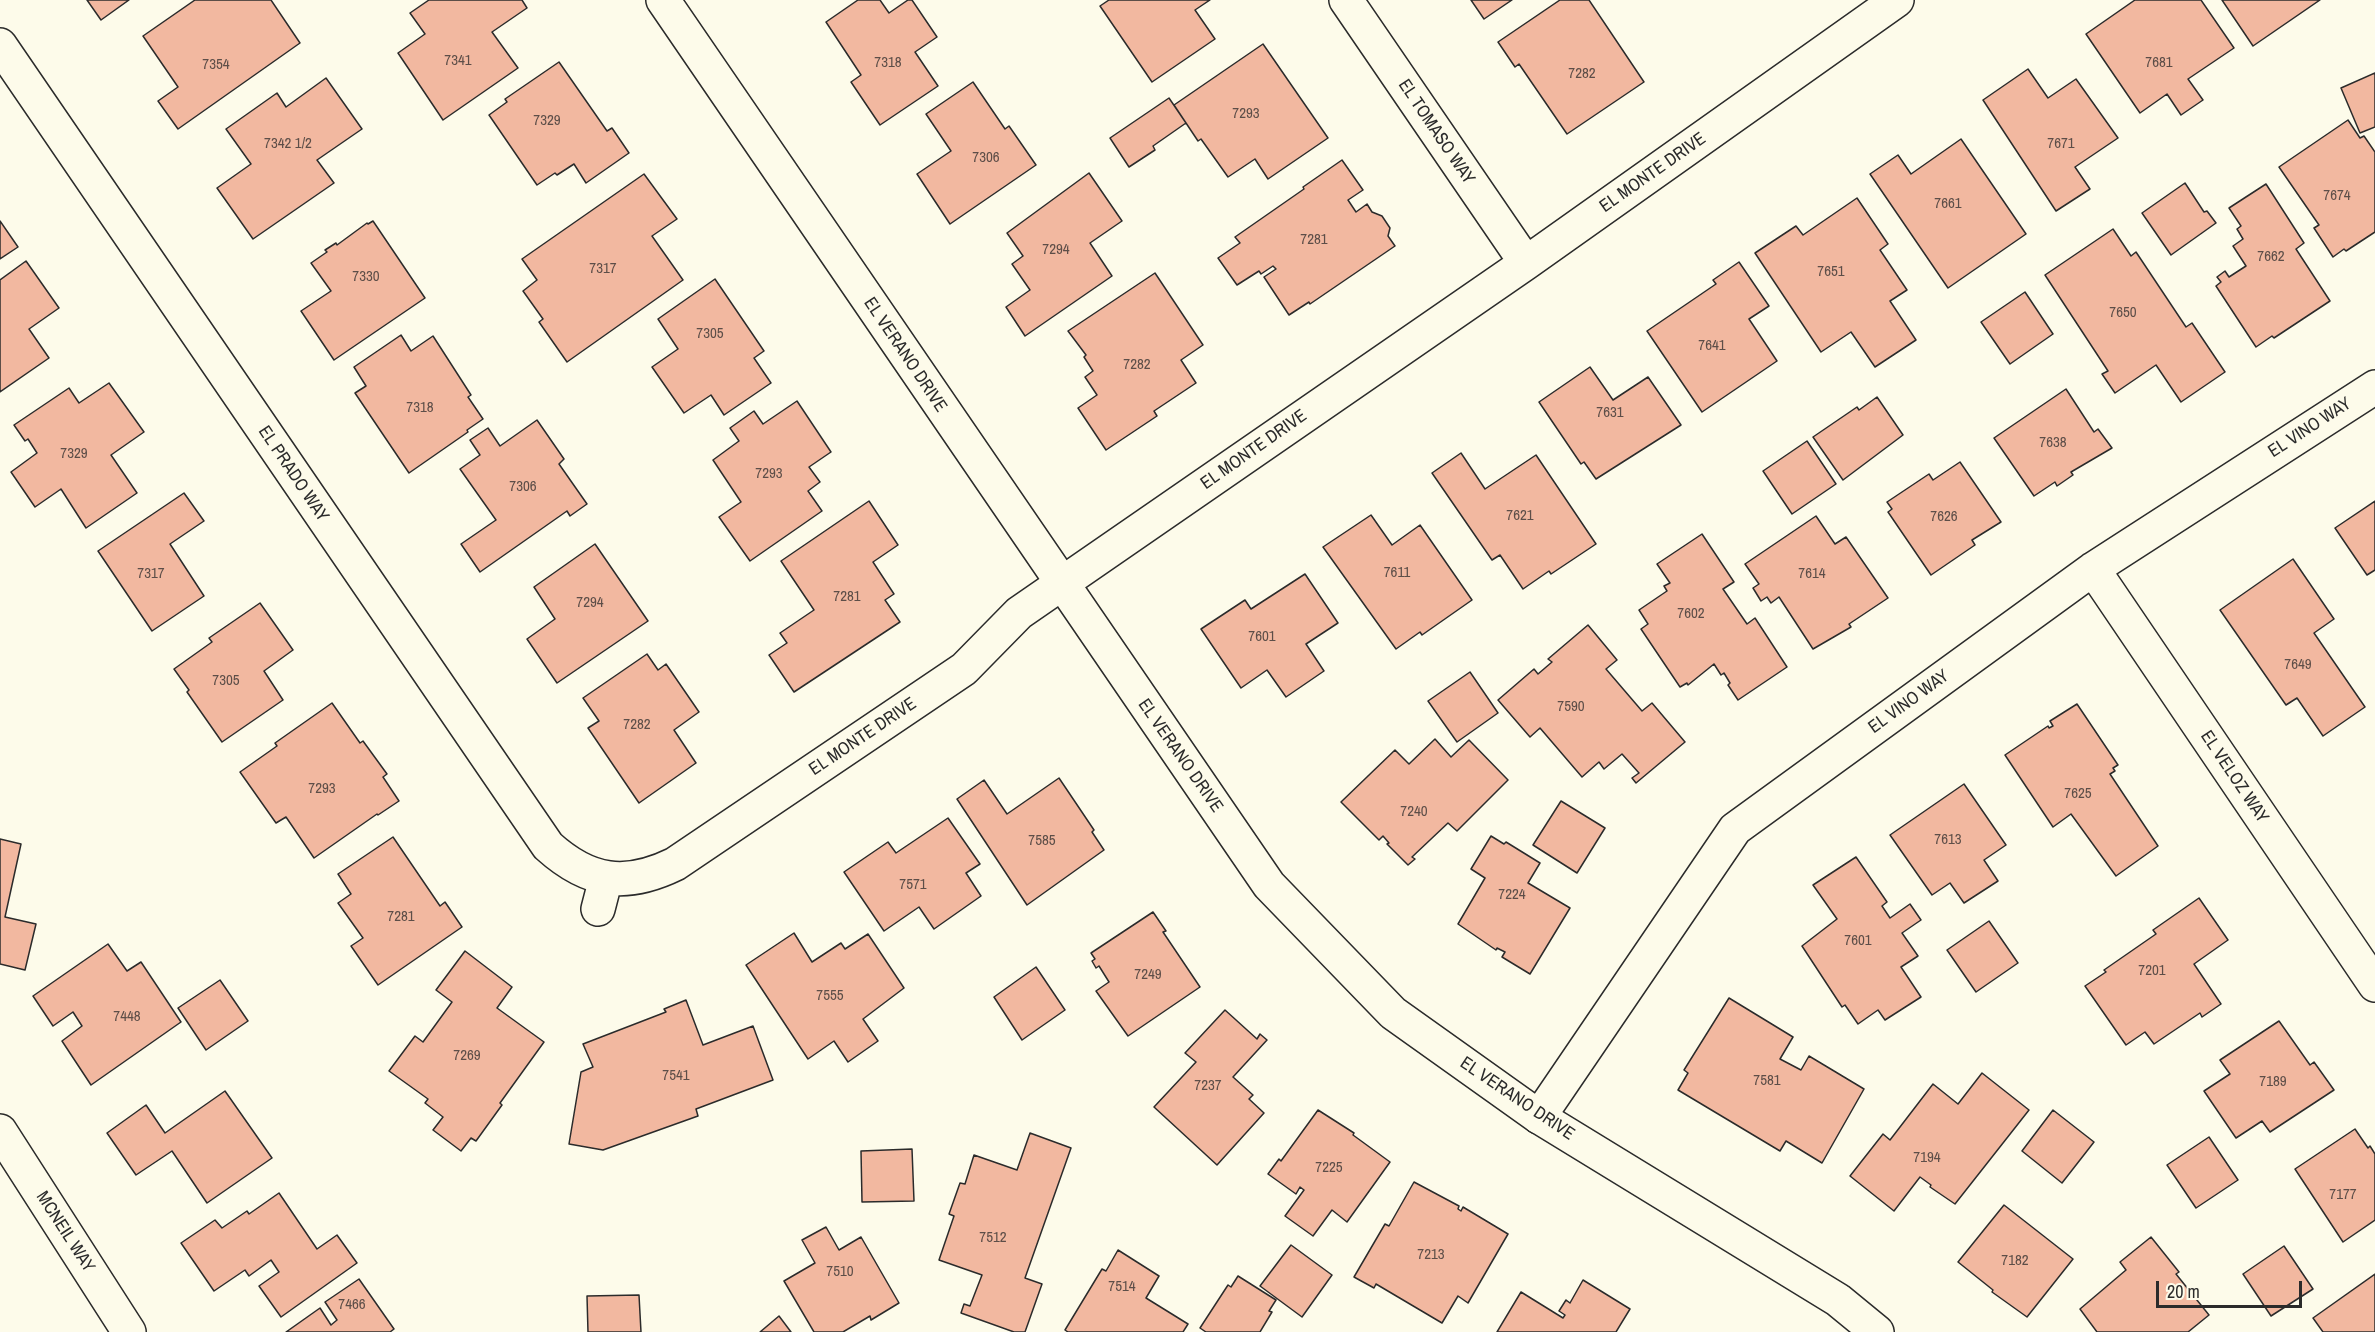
<!DOCTYPE html>
<html>
<head>
<meta charset="utf-8">
<style>
	body { margin:0 }
	#map { position:relative; width:2375px; height:1332px; overflow:hidden; background:#fdfbea; font-family:"Archivo Narrow",sans-serif }
	canvas { display:block }
	.scale { position:absolute; left:2156px; top:1281px; width:146px; height:27px; box-sizing:border-box; border:3px solid #2b2b2b; border-top:0; padding-left:8px; font-size:18px; line-height:21px; white-space:nowrap; color:#2b2b2b; -webkit-text-stroke:4px #fdfbea; paint-order:stroke }
</style>
</head>
<body>
<div id="map">
<canvas width="2375" height="1332"></canvas>
<div class="scale">20 m</div>
</div>
<script>
const c = document.querySelector('canvas').getContext('2d');
c.lineJoin = 'round';
function fill(path, color) { c.fillStyle = color; c.fill(path, 'evenodd'); }
function trace(path, color, width, dash) { c.strokeStyle = color; c.lineWidth = width; c.lineCap = dash ? 'butt' : 'round'; c.setLineDash(dash || []); c.stroke(path); }
function drawText(font, color, halo, rows, align = 'center') {
  c.font = font + ' "Archivo Narrow",sans-serif'; c.lineWidth = 4.5; c.setLineDash([]); c.textBaseline = 'middle'; c.strokeStyle = halo; c.fillStyle = color; for (const [text, x, y, turn = 0] of rows) {
    c.save(); c.translate(x, y); c.rotate((+turn || 0) * Math.PI / 180); c.textAlign = isNaN(turn) ? turn : align; if (halo) c.strokeText(text, 0, 0); c.fillText(text, 0, 0); c.restore();
  }
}
const building = new Path2D(`
	M87,0H129L101,20Z
	M195,0H271L300,43L178,129L158,101L178,87L143,36Z
	M429,0H522L527,8L492,32L518,68L443,120L398,53L425,34L410,13Z
	M858,0H880L889,13L908,0H912L937,37L915,52L938,86L880,125L851,82L861,75L826,22Z
	M1109,0H1210L1195,10L1215,39L1152,82L1100,6Z
	M1471,0H1512L1484,19Z
	M1560,0H1589L1644,82L1567,134L1519,64L1515,67L1498,42Z
	M2135,0H2201L2234,48L2188,79L2203,100L2181,115L2167,94L2140,113L2086,34Z
	M2222,0H2320L2253,46Z
	M1263,44L1328,138L1268,179L1255,159L1228,177L1201,139L1198,141L1174,105Z
	M559,62L607,131L612,128L629,153L586,183L574,164L557,175L555,173L537,185L489,115L507,102L505,99Z
	M2028,69L2048,98L2076,79L2118,138L2075,167L2090,189L2056,211L1983,100Z
	M2375,73V127L2360,133L2341,88Z
	M326,78L362,129L317,160L334,183L253,239L217,188L251,164L226,129L277,93L286,107Z
	M973,82L1005,129L1009,126L1036,165L950,224L917,174L951,151L926,114Z
	M1169,98L1186,123L1153,146L1155,150L1129,167L1110,138Z
	M2348,120L2360,138L2364,136L2375,152V232L2346,251L2344,249L2333,257L2314,228L2319,225L2279,167Z
	M1961,139L2026,234L1948,288L1870,174L1898,155L1911,174Z
	M1342,160L1363,190L1348,200L1356,212L1367,204L1372,212L1382,216L1390,228L1388,236L1395,246L1310,304L1309,302L1289,315L1264,277L1276,269L1273,266L1261,274L1259,271L1237,285L1218,258L1240,243L1235,237L1304,189L1303,187Z
	M1089,173L1122,221L1090,243L1112,276L1025,336L1006,307L1030,290L1012,264L1023,256L1007,233Z
	M644,174L677,219L652,236L683,280L567,362L539,322L543,319L523,291L537,280L522,259Z
	M2185,183L2204,212L2207,211L2216,223L2171,255L2142,213Z
	M2266,184L2304,243L2296,249L2330,301L2274,338L2272,336L2256,347L2216,286L2221,282L2217,277L2225,271L2229,277L2246,266L2233,246L2243,239L2237,229L2241,226L2229,208Z
	M1857,198L1888,244L1880,250L1907,290L1890,301L1916,340L1875,367L1851,332L1821,352L1755,253L1796,226L1803,235Z
	M0,221L18,247L0,259Z
	M373,221L425,298L334,360L301,311L331,291L311,263L327,252L325,250L336,243L337,245L367,223L368,224Z
	M2113,229L2131,256L2136,252L2186,327L2192,323L2225,372L2181,402L2156,365L2115,393L2102,374L2108,371L2045,275Z
	M26,261L59,308L29,329L49,358L0,392V280Z
	M1739,262L1769,306L1749,319L1777,361L1702,412L1647,331L1716,284L1713,280Z
	M1155,273L1203,345L1181,360L1196,383L1154,411L1157,416L1106,450L1078,408L1097,395L1085,377L1093,371L1084,357L1086,355L1068,331Z
	M715,279L764,351L754,358L771,383L724,415L711,395L684,413L652,367L678,349L658,319Z
	M2025,292L2053,334L2010,364L1981,322Z
	M401,335L411,351L433,336L471,395L468,397L483,419L467,430L468,432L409,473L355,393L366,386L354,367Z
	M1590,367L1613,400L1648,377L1681,425L1596,479L1584,462L1581,464L1539,402Z
	M109,383L144,432L111,455L137,493L86,528L61,489L35,507L11,472L37,453L28,439L25,441L14,425L69,388L79,403Z
	M2066,389L2094,432L2098,429L2112,448L2071,472L2073,475L2057,486L2055,482L2034,496L1994,438Z
	M1877,397L1903,435L1843,480L1813,437L1857,407L1859,410Z
	M797,401L831,452L809,467L820,482L808,491L822,511L750,561L719,517L741,502L713,460L739,441L730,428L754,411L763,424Z
	M537,420L564,459L559,464L587,504L570,516L567,511L480,572L461,544L496,520L460,469L480,455L470,440L488,428L500,446Z
	M1807,441L1836,484L1792,514L1763,471Z
	M1461,453L1485,489L1536,455L1596,544L1551,574L1549,571L1523,589L1500,555L1492,560L1432,473Z
	M1960,462L2001,522L1972,540L1975,545L1931,575L1888,512L1892,509L1887,502L1929,474L1933,480Z
	M184,493L204,521L170,544L204,596L152,631L98,551Z
	M869,501L898,545L873,562L894,594L885,600L900,622L794,692L769,655L787,643L780,633L814,610L781,561Z
	M2375,501V570L2367,575L2335,528Z
	M1371,515L1392,545L1420,525L1472,600L1422,635L1420,632L1396,649L1323,547Z
	M1816,516L1835,544L1846,537L1888,598L1849,624L1851,627L1813,649L1779,597L1771,603L1767,597L1761,601L1753,588L1759,584L1745,564Z
	M1702,534L1734,582L1723,589L1747,624L1755,618L1787,667L1738,700L1728,685L1730,683L1724,673L1721,675L1714,664L1688,685L1687,683L1680,687L1641,629L1648,624L1639,610L1667,591L1664,586L1670,583L1657,564Z
	M595,544L648,621L557,683L527,639L555,619L534,587Z
	M2293,559L2334,619L2314,633L2365,707L2323,736L2297,698L2286,705L2220,610Z
	M1305,574L1338,623L1306,644L1324,671L1286,697L1267,670L1241,688L1201,629L1245,600L1251,609Z
	M260,603L293,650L264,671L283,700L222,742L187,692L189,690L174,669L212,642L209,638Z
	M1588,625L1617,660L1606,669L1642,711L1652,703L1685,742L1636,783L1632,778L1639,773L1622,754L1604,769L1599,762L1582,777L1540,728L1530,737L1498,700L1534,669L1538,674L1552,662L1548,659Z
	M647,654L658,670L666,664L699,712L674,730L696,763L639,803L588,728L599,721L583,698Z
	M1470,672L1498,713L1457,742L1428,701Z
	M332,703L360,743L363,741L387,774L383,777L399,801L378,815L377,814L314,858L286,817L276,823L240,772L277,746L275,743Z
	M2077,704L2118,765L2113,768L2115,771L2110,774L2158,846L2116,876L2071,814L2053,827L2005,755L2048,726L2049,728L2053,726L2050,721Z
	M1435,739L1451,757L1469,740L1508,780L1457,831L1448,823L1412,857L1415,859L1408,865L1387,844L1389,843L1383,836L1379,840L1341,802L1395,750L1409,764Z
	M1059,778L1094,830L1092,832L1104,850L1027,905L957,799L984,780L1007,814Z
	M1964,784L2006,845L1984,860L1998,881L1964,903L1950,883L1932,895L1890,835Z
	M1561,801L1605,828L1577,873L1533,845Z
	M948,818L980,864L966,873L981,896L934,929L919,907L884,931L844,872L888,842L896,853Z
	M1491,836L1504,844L1506,842L1540,863L1528,883L1570,908L1530,974L1502,957L1505,952L1497,948L1496,950L1458,924L1485,878L1471,869Z
	M393,837L440,906L445,902L462,927L378,985L351,946L363,938L338,903L351,894L338,874Z
	M0,839L21,844L5,917L36,924L25,970L0,964Z
	M1856,857L1887,902L1882,906L1890,918L1910,904L1921,920L1902,933L1918,956L1901,967L1921,997L1885,1020L1878,1010L1858,1024L1845,1005L1842,1007L1802,946L1837,919L1813,885Z
	M2199,898L2228,940L2194,964L2221,1004L2202,1017L2200,1013L2154,1044L2145,1032L2126,1045L2085,986L2106,972L2104,970L2156,934L2153,930Z
	M1153,912L1166,931L1163,932L1200,987L1128,1036L1096,991L1109,982L1099,966L1096,968L1092,961L1095,959L1091,953Z
	M1989,921L2018,963L1976,992L1947,950Z
	M794,933L812,962L841,943L845,949L868,934L904,988L863,1019L878,1041L848,1062L834,1041L808,1059L746,965Z
	M108,944L127,971L141,962L181,1022L91,1085L62,1041L82,1026L73,1012L53,1026L33,996Z
	M465,951L512,987L497,1008L544,1042L500,1103L502,1105L476,1141L471,1138L461,1151L433,1130L443,1117L425,1103L428,1099L389,1071L415,1036L423,1042L452,1002L436,990Z
	M1036,967L1065,1010L1022,1040L994,997Z
	M220,980L248,1021L206,1050L178,1008Z
	M1729,998L1793,1037L1780,1059L1801,1070L1809,1056L1864,1089L1822,1163L1786,1141L1780,1151L1678,1090L1688,1073L1684,1070Z
	M686,1000L703,1045L753,1026L773,1080L696,1109L698,1116L603,1150L569,1144L581,1072L593,1067L583,1044L666,1012L664,1009Z
	M1225,1010L1257,1039L1260,1034L1267,1040L1233,1077L1253,1095L1249,1099L1264,1113L1217,1165L1154,1107L1196,1062L1185,1053Z
	M2279,1021L2310,1065L2314,1062L2334,1090L2270,1132L2262,1121L2236,1138L2204,1091L2230,1074L2220,1060Z
	M1982,1073L2029,1110L1955,1204L1930,1187L1931,1185L1920,1177L1894,1211L1850,1176L1883,1134L1890,1140L1933,1084L1958,1104Z
	M225,1091L272,1158L207,1203L172,1151L136,1175L107,1133L146,1105L165,1133Z
	M1318,1110L1354,1133L1353,1135L1390,1162L1347,1222L1332,1210L1313,1236L1285,1216L1304,1190L1300,1187L1296,1194L1268,1174L1279,1159L1281,1161Z
	M2053,1110L2094,1142L2062,1183L2022,1151Z
	M2355,1129L2368,1148L2370,1146L2375,1154V1220L2343,1242L2295,1169Z
	M1030,1133L1071,1148L1025,1278L1042,1284L1025,1332H1014L961,1313L964,1304L970,1306L982,1275L939,1260L954,1216L949,1214L960,1183L965,1184L974,1155L1017,1170Z
	M2209,1137L2238,1180L2196,1208L2167,1165Z
	M912,1149L914,1201L862,1202L861,1151Z
	M1414,1182L1459,1206L1458,1209L1461,1211L1463,1207L1508,1234L1468,1303L1458,1296L1442,1323L1376,1284L1374,1288L1354,1277L1385,1224L1389,1226Z
	M279,1193L317,1249L337,1235L357,1263L281,1317L259,1286L279,1272L271,1260L249,1276L245,1270L214,1291L181,1243L215,1220L222,1228L247,1211L249,1214Z
	M2004,1205L2073,1259L2027,1317L1992,1292L1993,1290L1958,1262Z
	M826,1227L839,1250L861,1237L899,1303L871,1320L870,1316L843,1332H814L784,1281L815,1263L802,1240Z
	M2151,1237L2179,1272L2176,1274L2209,1315L2188,1332H2097L2080,1309L2126,1270L2120,1262Z
	M1291,1245L1332,1275L1302,1317L1260,1286Z
	M2284,1246L2313,1289L2271,1316L2243,1274Z
	M1118,1250L1159,1276L1146,1298L1188,1324L1183,1332H1068L1065,1330L1102,1269L1106,1271Z
	M2375,1274V1332H2323L2313,1318Z
	M1238,1276L1276,1300L1269,1311L1272,1312L1260,1332H1206L1200,1328L1228,1285L1231,1287Z
	M359,1279L394,1329L390,1332H286L320,1308L331,1325L337,1320L325,1302Z
	M1583,1280L1630,1309L1616,1332H1497L1521,1292L1563,1318L1565,1315L1559,1311L1566,1300L1570,1303Z
	M639,1295L641,1332H588L587,1296Z
	M779,1316L791,1332H760Z`);
const minor = new Path2D(`
	M1346,0L1526,263
	M0,45L548,846C589,883 626,888 675,864L964,669L1019,613L1526,263L1897,0
	M2093,569L2375,985
	M598,909L606,878
	M1539,1117L1735,829L2093,569L2375,387
	M0,1131L129,1332`);
const tertiary = new Path2D(`
	M663,0L1269,885L1393,1013L1539,1117L1838,1300L1877,1332`);
const numberNames = [
	["7341",458,61],
	["7318",888,63],
	["7681",2159,63],
	["7354",216,65],
	["7282",1582,74],
	["7293",1246,114],
	["7329",547,121],
	["7342 1/2",288,144],
	["7671",2061,144],
	["7306",986,158],
	["7674",2337,196],
	["7661",1948,204],
	["7281",1314,240],
	["7294",1056,250],
	["7662",2271,257],
	["7317",603,269],
	["7651",1831,272],
	["7330",366,277],
	["7650",2123,313],
	["7305",710,334],
	["7641",1712,346],
	["7282",1137,365],
	["7318",420,408],
	["7631",1610,413],
	["7638",2053,443],
	["7329",74,454],
	["7293",769,474],
	["7306",523,487],
	["7621",1520,516],
	["7626",1944,517],
	["7611",1397,573],
	["7317",151,574],
	["7614",1812,574],
	["7281",847,597],
	["7294",590,603],
	["7602",1691,614],
	["7601",1262,637],
	["7649",2298,665],
	["7305",226,681],
	["7590",1571,707],
	["7282",637,725],
	["7293",322,789],
	["7625",2078,794],
	["7240",1414,812],
	["7613",1948,840],
	["7585",1042,841],
	["7571",913,885],
	["7224",1512,895],
	["7281",401,917],
	["7601",1858,941],
	["7201",2152,971],
	["7249",1148,975],
	["7555",830,996],
	["7448",127,1017],
	["7269",467,1056],
	["7541",676,1076],
	["7581",1767,1081],
	["7189",2273,1082],
	["7237",1208,1086],
	["7194",1927,1158],
	["7225",1329,1168],
	["7177",2343,1195],
	["7512",993,1238],
	["7213",1431,1255],
	["7182",2015,1261],
	["7510",840,1272],
	["7514",1122,1287],
	["7466",352,1305]
];
const streetNames = [
	["EL TOMASO WAY",1436,132,56],
	["EL MONTE DRIVE",1653,173,-35],
	["EL VERANO DRIVE",905,355,56],
	["EL VINO WAY",2310,428,-33],
	["EL MONTE DRIVE",1254,450,-35],
	["EL PRADO WAY",293,474,56],
	["EL VINO WAY",1909,702,-36],
	["EL MONTE DRIVE",863,737,-34],
	["EL VERANO DRIVE",1180,756,55],
	["EL VELOZ WAY",2234,777,56],
	["EL VERANO DRIVE",1517,1099,34],
	["MCNEIL WAY",65,1232,57]
];
fill(building, '#f2b8a0');
trace(building, '#2b2b2b', 1.5);
trace(minor, '#2b2b2b', 36);
trace(tertiary, '#2b2b2b', 36);
trace(minor, '#fdfbea', 33);
trace(tertiary, '#fdfbea', 33);
drawText('15px', '#5d4e48', null, numberNames);
drawText('18px', '#2b2b2b', '#fdfbea', streetNames);
</script>
</body>
</html>
